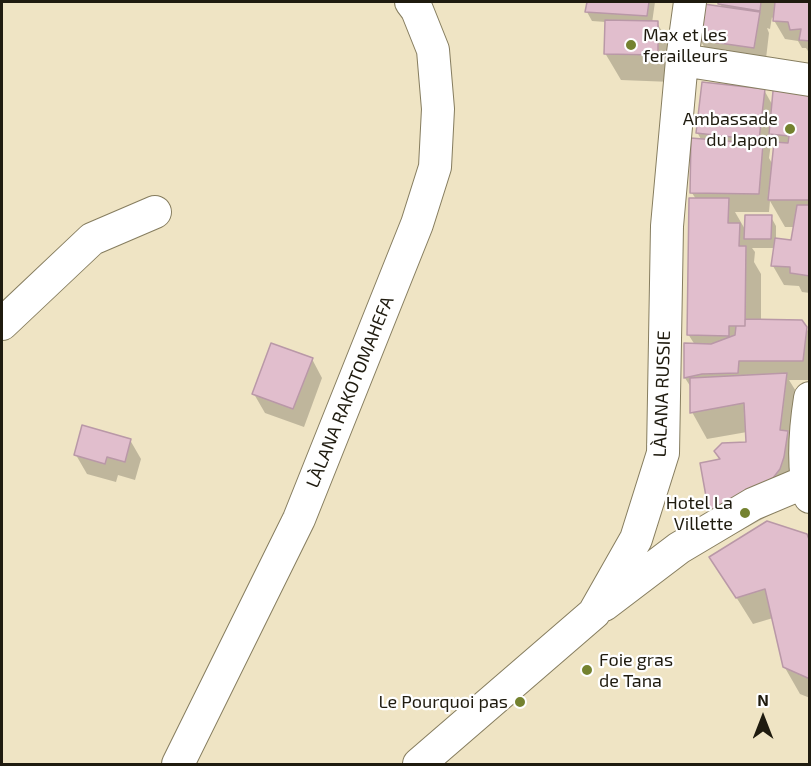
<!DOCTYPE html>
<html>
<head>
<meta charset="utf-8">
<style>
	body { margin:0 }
	#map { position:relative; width:811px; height:766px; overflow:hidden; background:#efe4c4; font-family:"Exo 2",sans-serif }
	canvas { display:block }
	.frame { position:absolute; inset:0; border:3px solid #1f1b0f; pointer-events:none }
	.north { position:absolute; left:733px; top:688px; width:60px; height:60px; -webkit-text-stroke:4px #fff; paint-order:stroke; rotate:0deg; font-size:16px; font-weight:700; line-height:24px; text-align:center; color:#1f1b0f }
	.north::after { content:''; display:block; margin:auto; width:21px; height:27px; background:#1f1b0f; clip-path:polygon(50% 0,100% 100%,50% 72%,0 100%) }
</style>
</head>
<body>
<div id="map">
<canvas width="811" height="766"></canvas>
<div class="frame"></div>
<div class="north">N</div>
</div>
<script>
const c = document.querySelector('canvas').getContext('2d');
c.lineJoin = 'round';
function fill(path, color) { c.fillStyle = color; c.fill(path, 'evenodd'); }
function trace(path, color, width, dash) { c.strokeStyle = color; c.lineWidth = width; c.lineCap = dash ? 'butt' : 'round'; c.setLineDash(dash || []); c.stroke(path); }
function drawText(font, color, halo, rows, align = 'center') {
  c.font = font + ' "Exo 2",sans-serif'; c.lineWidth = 4.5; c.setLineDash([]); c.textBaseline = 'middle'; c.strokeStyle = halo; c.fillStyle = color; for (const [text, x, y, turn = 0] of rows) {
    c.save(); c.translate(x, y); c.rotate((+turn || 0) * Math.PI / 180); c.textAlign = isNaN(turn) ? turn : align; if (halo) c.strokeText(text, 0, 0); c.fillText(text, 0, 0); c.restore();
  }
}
const shadow = new Path2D(`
	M588,2H655L652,23H657L673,50L672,82L621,80L605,53L606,22L592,21L587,12Z
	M720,2H810V54L806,48H802L798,41L785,39L772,17L770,29L767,28L769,33L765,67L711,58L700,40L722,8Z
	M764,90L773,106L810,90V293L802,292L799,286L784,285L773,266L775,248H752L755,252L754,262L761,274V321L806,328L810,334V380H789L802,401L788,505L726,539L710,513L721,461L715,451L747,444V432L707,439L692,412V389L685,378L695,345L688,334L696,199L692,193L702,141L697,132ZM772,136L775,142L773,165L769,158ZM770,201L785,227H795L793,242L776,239V226L771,217L746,231L735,212H769Z
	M312,359L322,378L304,427L265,413L254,394Z
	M130,440L141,459L135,480L118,475L116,482L87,474L76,455Z
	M810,541V698L800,694L784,666L773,618L753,624L711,557Z`);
const building = new Path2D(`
	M587,2H649L647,16L585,12Z
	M718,2H761L760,11L718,4Z
	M775,2H810V41L799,40L801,29L790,30L788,22L773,21Z
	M704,4L760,12L754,48L698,40Z
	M605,20L658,21V55L604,54Z
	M702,82L765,89L759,140L696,133Z
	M779,83L810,89V200H768L774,142L788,143L789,136L769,134L773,91Z
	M691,138L763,144L759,194L690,193Z
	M689,198H729L728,223H740L739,246H746L745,326H729V336L687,335Z
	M797,205H810V276L790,273V267L771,266L775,238L791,240Z
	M745,215H772L771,239H744Z
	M745,319L802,320L807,327L803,361H739L738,373L702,374L684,378V343L711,344L735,335L736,326H745Z
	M271,343L313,358L293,409L252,394Z
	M787,373L780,430L788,431L784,457L780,469L773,478L709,513L700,463L720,459L714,451L722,443L746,442L744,403L690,413V378Z
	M82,425L131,439L125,462L107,457L105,464L74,455Z
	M767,521L807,534L810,542V679L783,667L765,589L736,598L709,557Z`);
const minor = new Path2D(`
	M682,60L810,80
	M2,324L92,239L155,212
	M810,398C805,430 802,466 810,497
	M604,605L679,548L753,504L810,480
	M178,764L299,519L417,224L435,167L438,109L433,50L417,10L411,2
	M419,764L594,613L636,539L663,453L667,226L682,60L690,2`);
const markers = [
	[631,45,6,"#74822f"],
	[790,129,6,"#74822f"],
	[745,513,6,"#74822f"],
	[587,670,6,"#74822f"],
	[520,702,6,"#74822f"]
];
const poiNames = [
	["Max et les",643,35,"left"],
	["ferailleurs",643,56,"left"],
	["Ambassade",778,119],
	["du Japon",778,140],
	["Hotel La",733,503],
	["Villette",733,524],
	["Foie gras",599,660,"left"],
	["de Tana",599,681,"left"],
	["Le Pourquoi pas",508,702]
];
const streetNames = [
	["LÀLANA RAKOTOMAHEFA",350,392,-68],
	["LÀLANA RUSSIE",662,394,-88]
];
fill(shadow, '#0003');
fill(building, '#e1becd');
trace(building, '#b998a7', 1.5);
trace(minor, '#867d5f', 34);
trace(minor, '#fff', 32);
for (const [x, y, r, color] of markers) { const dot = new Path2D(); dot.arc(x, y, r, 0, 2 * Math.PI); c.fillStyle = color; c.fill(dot); trace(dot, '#fff', 2); }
drawText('18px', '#1f1b0f', '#fff', poiNames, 'right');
drawText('18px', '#1f1b0f', '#fff', streetNames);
</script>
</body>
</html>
